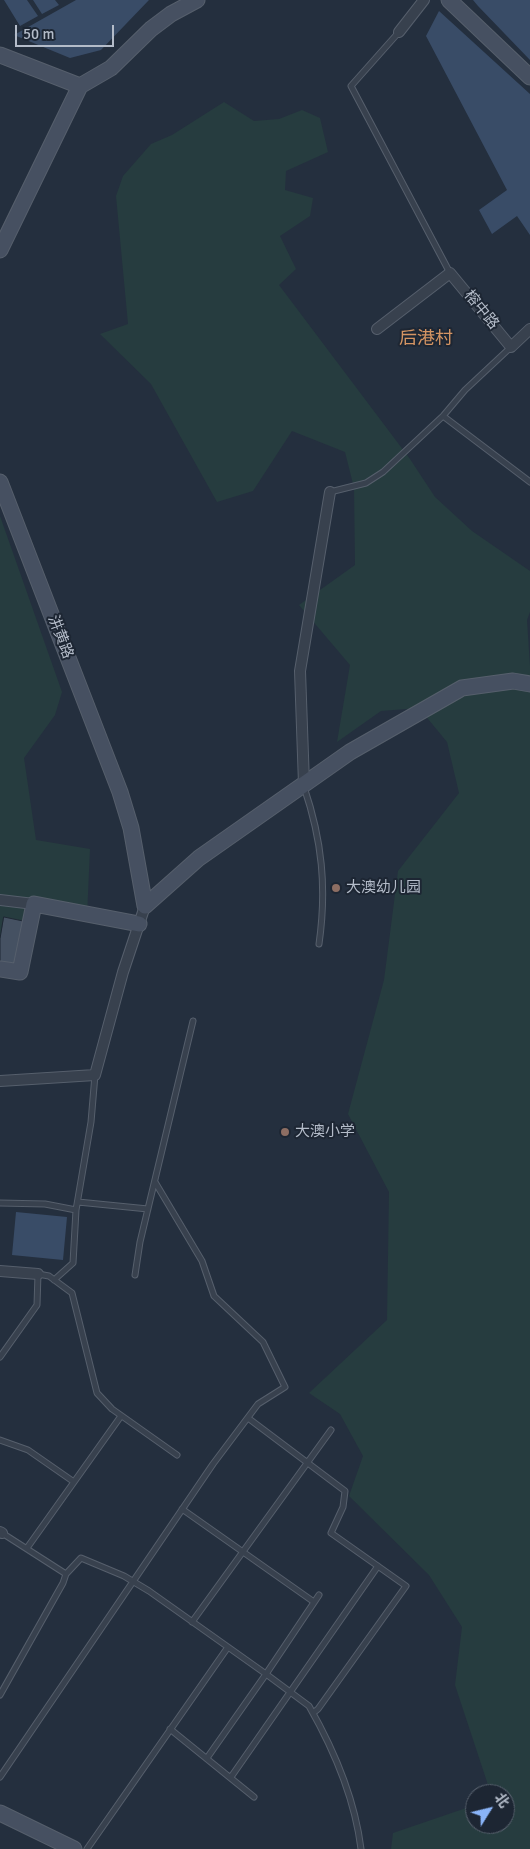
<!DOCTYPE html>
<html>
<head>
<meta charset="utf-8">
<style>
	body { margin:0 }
	#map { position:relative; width:530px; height:1849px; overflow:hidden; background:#242f3e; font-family:Signika,"Noto Sans SC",sans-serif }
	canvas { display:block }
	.north { position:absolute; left:465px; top:1784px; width:50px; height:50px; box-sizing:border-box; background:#1d2633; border:1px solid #59626f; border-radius:50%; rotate:54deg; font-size:14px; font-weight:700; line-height:20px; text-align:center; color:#b4bcc9 }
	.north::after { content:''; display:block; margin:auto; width:18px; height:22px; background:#8ab4f8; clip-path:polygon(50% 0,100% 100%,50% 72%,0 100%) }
	.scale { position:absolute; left:15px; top:25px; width:99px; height:22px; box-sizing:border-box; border:2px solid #b4bcc9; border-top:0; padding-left:6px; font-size:15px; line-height:18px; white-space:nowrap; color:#b4bcc9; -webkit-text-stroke:4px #1d2633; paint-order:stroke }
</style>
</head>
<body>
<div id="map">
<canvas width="530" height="1849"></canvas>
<div class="north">北</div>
<div class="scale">50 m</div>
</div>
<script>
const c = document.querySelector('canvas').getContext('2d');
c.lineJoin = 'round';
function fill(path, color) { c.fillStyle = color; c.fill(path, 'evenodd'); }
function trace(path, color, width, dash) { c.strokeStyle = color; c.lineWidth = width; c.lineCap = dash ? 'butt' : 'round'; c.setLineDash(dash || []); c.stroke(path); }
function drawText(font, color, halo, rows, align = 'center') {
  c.font = font + ' Signika,"Noto Sans SC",sans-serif'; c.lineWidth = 4; c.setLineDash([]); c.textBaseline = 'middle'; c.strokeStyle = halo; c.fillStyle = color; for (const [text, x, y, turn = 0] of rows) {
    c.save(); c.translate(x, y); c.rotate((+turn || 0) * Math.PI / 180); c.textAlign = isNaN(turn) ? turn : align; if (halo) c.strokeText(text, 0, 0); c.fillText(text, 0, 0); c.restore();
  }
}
const green = new Path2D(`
	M224,102L254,121L279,119L302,110L320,118L328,152L286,171L285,190L313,198L310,216L280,236L296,269L279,285L410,459L435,497L472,531L530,571V612L527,620L530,666V1849H391L393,1833L475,1805V1824H505V1794H491L455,1685L462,1627L429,1575L349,1496L363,1456L340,1414L309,1393L387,1320L389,1192L348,1114L384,980L398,871L459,793L447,742L419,708L381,711L337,742L350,665L299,605L355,565L354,488L345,452L292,431L253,491L217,502L151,384L100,334L128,324L116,196L123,176L151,144L172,135Z
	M0,516L62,692L55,715L24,758L36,840L90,849L87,917L36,913L0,972Z`);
const water = new Path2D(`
	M4,0H27L38,16L20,26Z
	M33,0H55L59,5L42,14Z
	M76,0H149L101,50L70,58L14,35Z
	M473,0H530V60L478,6Z
	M439,11L530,94V235L517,216L492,234L479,210L507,190L426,36Z
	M16,1212L67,1217L63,1260L12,1255Z`);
const building = new Path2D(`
	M4,917L23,921L15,968L0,966V939Z`);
const lane = new Path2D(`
	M399,32L351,86L450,273
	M443,416L530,482
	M330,492L366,483L383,472L443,416L465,390L511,347
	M304,787C322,840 327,888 319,944
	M78,1202L148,1209
	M0,1203L45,1204L76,1210
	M135,1275L140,1242L193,1021
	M54,1280L73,1263L76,1210L91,1122L95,1075
	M0,1357L37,1305L38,1274L49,1276L72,1293L97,1393L112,1409L177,1455
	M248,1418L345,1491L343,1507L331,1533L406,1586L318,1709L313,1713
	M0,1440L28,1450L74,1482
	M182,1509L314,1602
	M2,1533L66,1574L81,1558L124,1576L149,1591L266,1674L319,1595
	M27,1548L121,1416
	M192,1622L331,1430
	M0,1695L63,1583L66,1574
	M170,1729L254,1797
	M207,1758L266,1674L309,1706C333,1748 355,1800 361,1849
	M0,1777L213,1464L258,1404L285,1387L263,1342L214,1296L202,1261L155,1182
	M231,1777L378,1566
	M87,1849L228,1647`);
const street = new Path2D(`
	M399,32L424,0
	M377,329L450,273L511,347L530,329
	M304,784L300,671L330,492
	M0,900L34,904
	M0,1081L95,1075L123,972L145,906
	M0,1271L38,1274
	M0,1532L2,1533`);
const secondary = new Path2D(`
	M449,0L530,77
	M0,55L80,86L0,250
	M80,86L111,68L151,29L171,14L197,0
	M0,482L120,792L131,828L145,906L199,858L350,752L462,688L513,681L530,684
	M0,969L20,972L34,904L139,924
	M0,1813L74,1849`);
const markers = [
	[336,888,5,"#8d6e63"],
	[285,1132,5,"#8d6e63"]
];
const streetNames = [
	["榕中路",481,310,51],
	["汫黄路",60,637,69]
];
const poiNames = [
	["大澳幼儿园",346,888],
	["大澳小学",295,1132]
];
const quarterNames = [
	["后港村",426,339]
];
fill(green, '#263c3f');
fill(water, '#394c67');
fill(building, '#455162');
trace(building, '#1f2835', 1);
trace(lane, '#565f6c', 7);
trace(street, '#565f6c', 12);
trace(secondary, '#565f6c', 17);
trace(lane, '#38414e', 5);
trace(street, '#38414e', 10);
trace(secondary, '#465061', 15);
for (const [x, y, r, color] of markers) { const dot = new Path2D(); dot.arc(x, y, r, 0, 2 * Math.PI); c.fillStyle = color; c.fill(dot); trace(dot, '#1d2633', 2); }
drawText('15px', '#b4bcc9', '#1d2633', streetNames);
drawText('15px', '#b4bcc9', '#1d2633', poiNames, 'left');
drawText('18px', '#d59563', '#1d2633', quarterNames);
</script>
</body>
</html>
